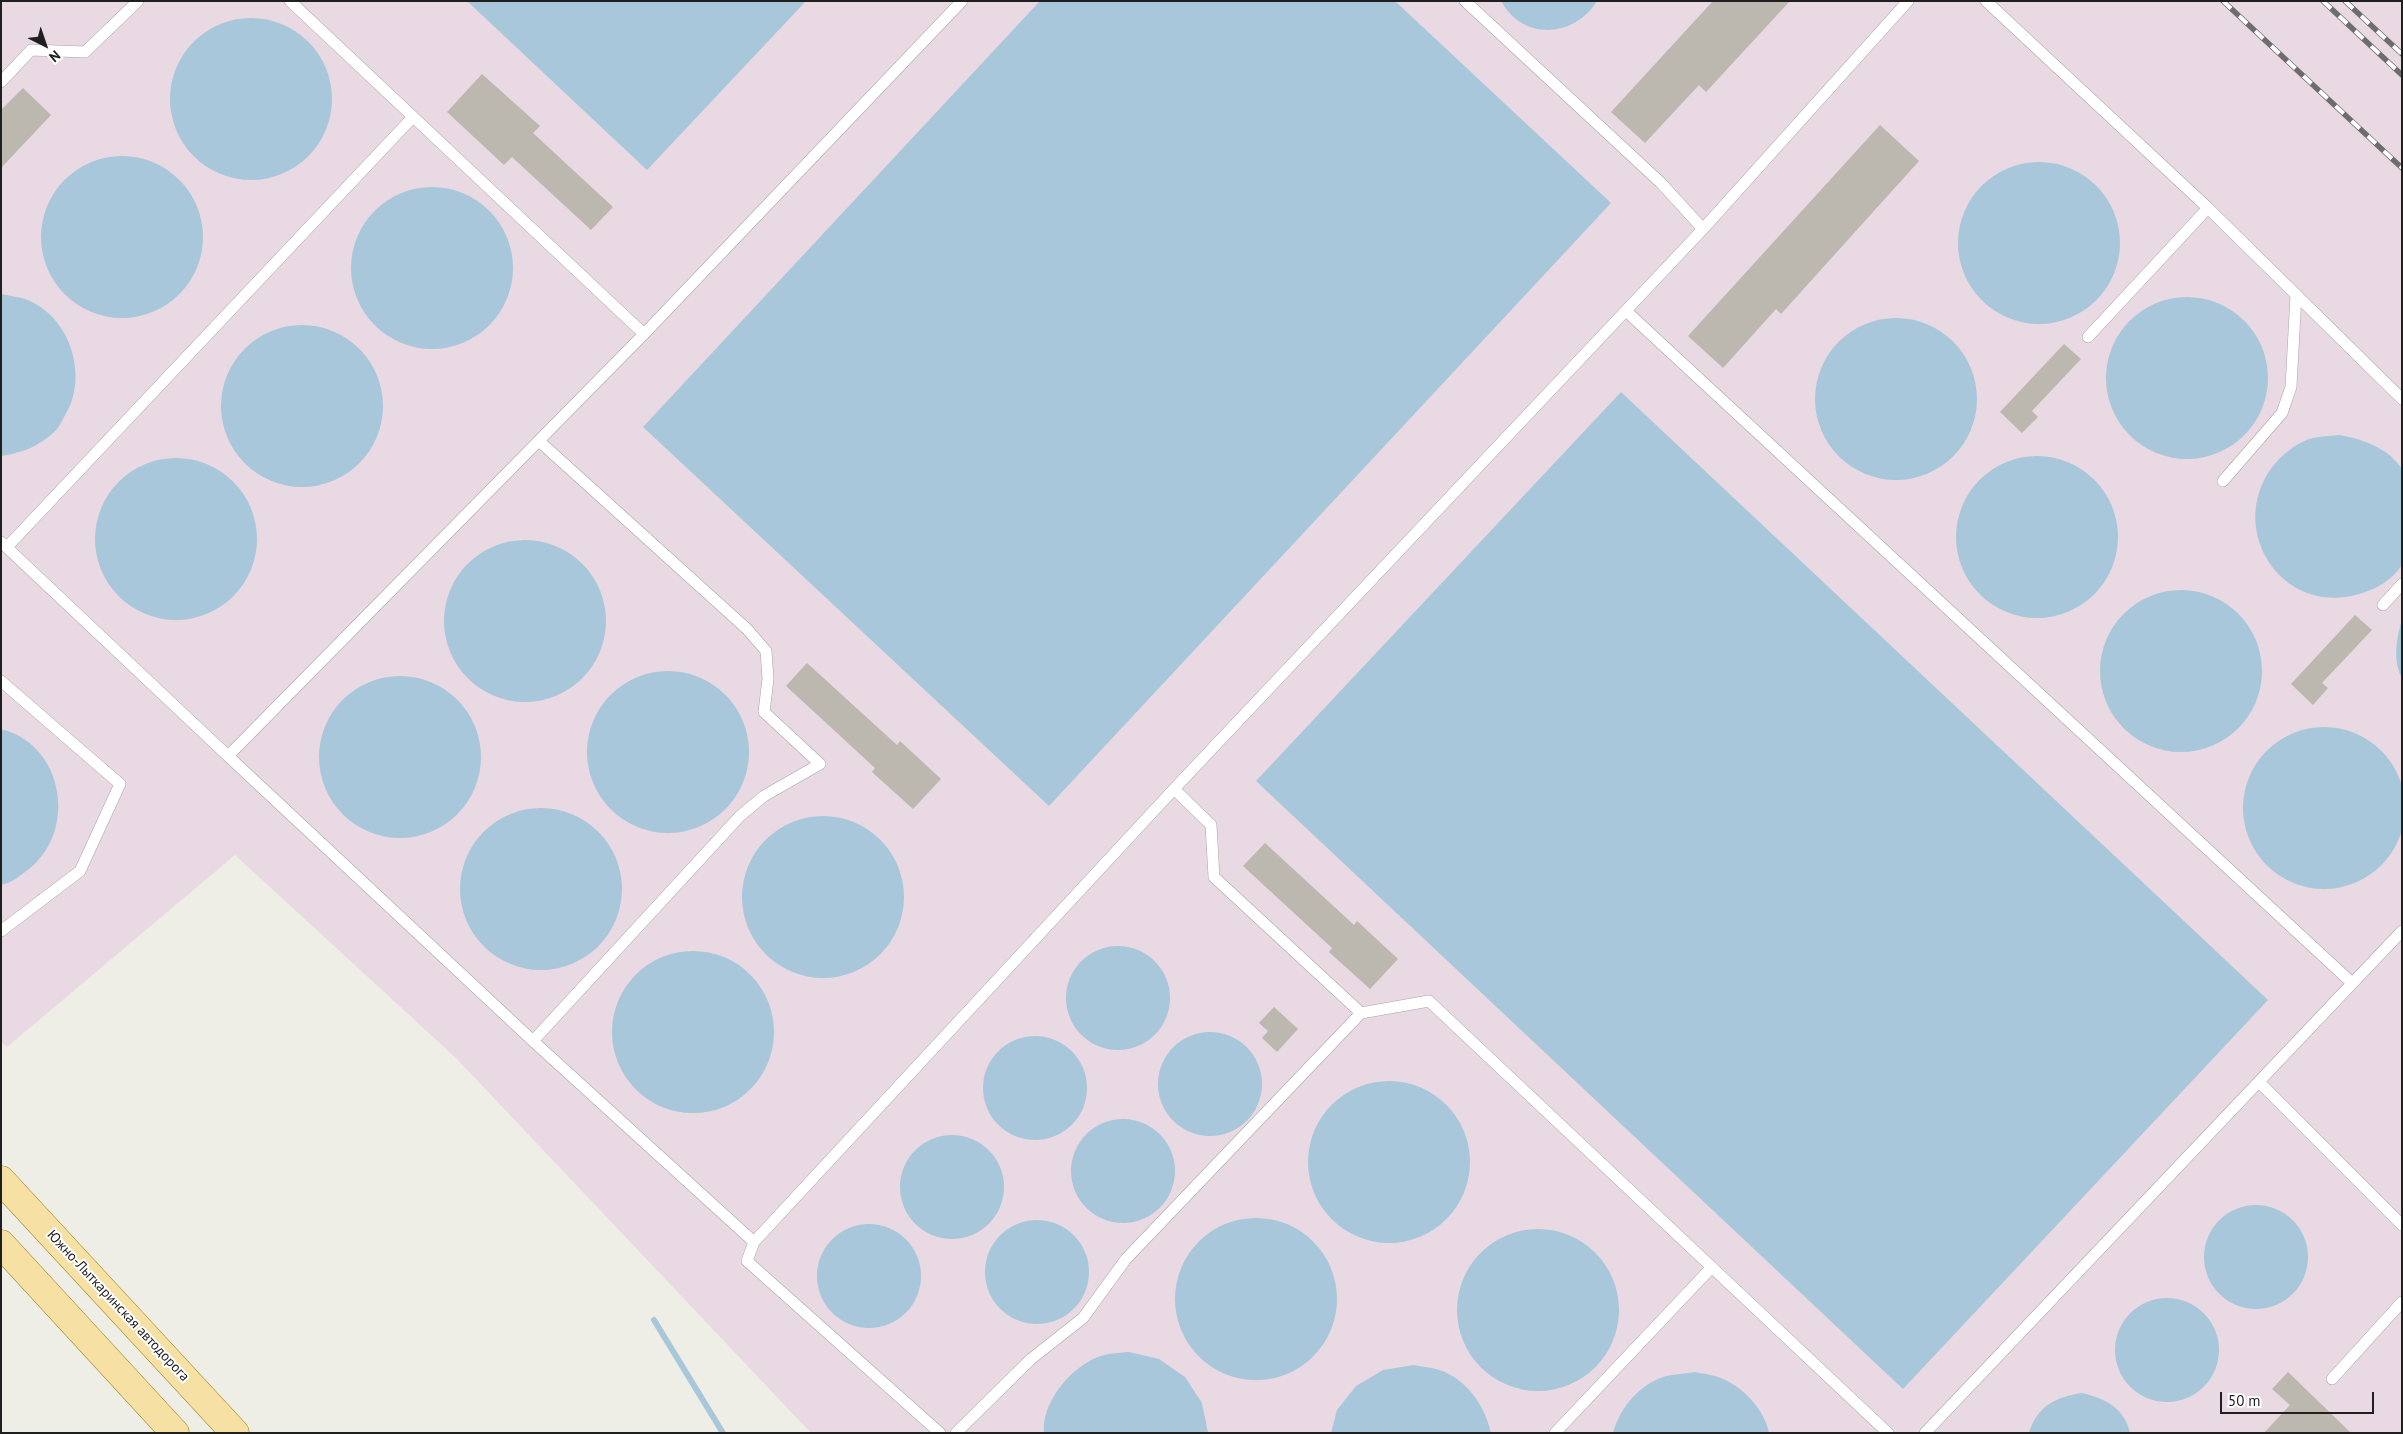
<!DOCTYPE html>
<html>
<head>
<meta charset="utf-8">
<style>
	body { margin:0 }
	#map { position:relative; width:2403px; height:1434px; overflow:hidden; background:#efeee6; font-family:"PT Sans",sans-serif }
	canvas { display:block }
	.frame { position:absolute; inset:0; border:2px solid #1f1f1f; pointer-events:none }
	.north { position:absolute; left:20px; top:20px; width:50px; height:50px; -webkit-text-stroke:4px #fff; paint-order:stroke; rotate:139deg; font-size:14px; font-weight:700; line-height:20px; text-align:center; color:#1f1f1f }
	.north::after { content:''; display:block; margin:auto; width:18px; height:22px; background:#1f1f1f; clip-path:polygon(50% 0,100% 100%,50% 72%,0 100%) }
	.scale { position:absolute; left:2220px; top:1392px; width:154px; height:22px; box-sizing:border-box; border:2px solid #1f1f1f; border-top:0; padding-left:6px; font-size:15px; line-height:18px; white-space:nowrap; color:#1f1f1f; -webkit-text-stroke:4px #fff; paint-order:stroke }
</style>
</head>
<body>
<div id="map">
<canvas width="2403" height="1434"></canvas>
<div class="frame"></div>
<div class="north">N</div>
<div class="scale">50 m</div>
</div>
<script>
const c = document.querySelector('canvas').getContext('2d');
c.lineJoin = 'round';
function fill(path, color) { c.fillStyle = color; c.fill(path, 'evenodd'); }
function trace(path, color, width, dash) { c.strokeStyle = color; c.lineWidth = width; c.lineCap = dash ? 'butt' : 'round'; c.setLineDash(dash || []); c.stroke(path); }
function drawText(font, color, halo, rows, align = 'center') {
  c.font = font + ' "PT Sans",sans-serif'; c.lineWidth = 4; c.setLineDash([]); c.textBaseline = 'middle'; c.strokeStyle = halo; c.fillStyle = color; for (const [text, x, y, turn = 0] of rows) {
    c.save(); c.translate(x, y); c.rotate((+turn || 0) * Math.PI / 180); c.textAlign = isNaN(turn) ? turn : align; if (halo) c.strokeText(text, 0, 0); c.fillText(text, 0, 0); c.restore();
  }
}
const industrial = new Path2D(`
	M1,1H2402V1433H811L456,1058L235,855L7,1047L1,1042Z`);
const water = new Path2D(`
	M467,1H806L647,170Z
	M1040,1H1395L1611,203L1049,806L643,427Z
	M1501,1H1597C1574,38 1523,41 1501,1Z
	M170 99a81 81 0 1 1 162 0a81 81 0 1 1-162 0Z
	M41 237a81 81 0 1 1 162 0a81 81 0 1 1-162 0Z
	M1958 243a81 81 0 1 1 162 0a81 81 0 1 1-162 0Z
	M351 268a81 81 0 1 1 162 0a81 81 0 1 1-162 0Z
	M1,294C10,296 20,297 28,300C72,319 89,378 64,417C61,423 58,429 53,433C37,447 22,453 1,456Z
	M2106 378a81 81 0 1 1 162 0a81 81 0 1 1-162 0Z
	M1815 399a81 81 0 1 1 162 0a81 81 0 1 1-162 0Z
	M221 406a81 81 0 1 1 162 0a81 81 0 1 1-162 0Z
	M1621,392L2268,1000L1903,1389L1256,781Z
	M2340,435C2364,440 2387,447 2402,469V565C2391,582 2371,592 2351,596C2277,611 2227,526 2273,466C2282,455 2295,444 2309,439C2319,436 2330,436 2340,435Z
	M1956 537a81 81 0 1 1 162 0a81 81 0 1 1-162 0Z
	M95 539a81 81 0 1 1 162 0a81 81 0 1 1-162 0Z
	M444 621a81 81 0 1 1 162 0a81 81 0 1 1-162 0Z
	M2100 671a81 81 0 1 1 162 0a81 81 0 1 1-162 0Z
	M2402,619V678C2392,660 2397,637 2402,619Z
	M587 752a81 81 0 1 1 162 0a81 81 0 1 1-162 0Z
	M319 757a81 81 0 1 1 162 0a81 81 0 1 1-162 0Z
	M2243 808a81 81 0 1 1 162 0a81 81 0 1 1-162 0Z
	M1,729C66,745 78,835 25,872C17,878 11,883 1,885Z
	M460 889a81 81 0 1 1 162 0a81 81 0 1 1-162 0Z
	M742 897a81 81 0 1 1 162 0a81 81 0 1 1-162 0Z
	M1066 998a52 52 0 1 1 104 0a52 52 0 1 1-104 0Z
	M612 1032a81 81 0 1 1 162 0a81 81 0 1 1-162 0Z
	M1158 1084a52 52 0 1 1 104 0a52 52 0 1 1-104 0Z
	M983 1088a52 52 0 1 1 104 0a52 52 0 1 1-104 0Z
	M1308 1162a81 81 0 1 1 162 0a81 81 0 1 1-162 0Z
	M1071 1171a52 52 0 1 1 104 0a52 52 0 1 1-104 0Z
	M900 1187a52 52 0 1 1 104 0a52 52 0 1 1-104 0Z
	M2204 1257a52 52 0 1 1 104 0a52 52 0 1 1-104 0Z
	M1175 1299a81 81 0 1 1 162 0a81 81 0 1 1-162 0Z
	M985 1272a52 52 0 1 1 104 0a52 52 0 1 1-104 0Z
	M817 1276a52 52 0 1 1 104 0a52 52 0 1 1-104 0Z
	M1457 1310a81 81 0 1 1 162 0a81 81 0 1 1-162 0Z
	M2115 1350a52 52 0 1 1 104 0a52 52 0 1 1-104 0Z
	M1129,1352L1159,1359L1185,1377L1202,1403L1208,1433H1044C1041,1403 1071,1367 1098,1357C1107,1353 1119,1353 1129,1352Z
	M1414,1365C1424,1367 1436,1368 1445,1372C1470,1384 1485,1407 1491,1433H1331L1337,1410L1356,1386L1383,1370Z
	M1694,1372C1704,1374 1716,1375 1725,1380C1745,1389 1765,1411 1769,1433H1613C1620,1408 1638,1386 1663,1377C1672,1374 1684,1374 1694,1372Z
	M2082,1393C2104,1398 2125,1408 2130,1433H2029C2037,1406 2056,1397 2082,1393Z`);
const stream = new Path2D(`
	M654,1320L723,1433`);
const building = new Path2D(`
	M1713,1H1790L1706,92L1699,85L1645,143L1611,112Z
	M482,74L540,126L533,133L613,207L591,230L512,157L504,165L447,112Z
	M23,88L51,115L1,168V110Z
	M1880,125L1919,161L1781,314L1776,309L1723,368L1688,336Z
	M2064,344L2081,359L2032,411L2038,417L2022,433L2000,412Z
	M2355,615L2372,630L2322,683L2328,688L2313,705L2291,684Z
	M807,663L897,745L900,741L941,779L913,809L872,772L875,768L786,686Z
	M1265,843L1354,925L1357,921L1398,959L1370,989L1329,952L1332,948L1243,866Z
	M1274,1007L1298,1029L1277,1052L1262,1038L1268,1031L1259,1023Z
	M2288,1372L2351,1433H2264L2290,1405L2272,1389Z`);
const lane = new Path2D(`
	M290,1L644,334
	M1465,1L1661,183L1703,229
	M1986,1L2208,208L2402,399
	M1,82L31,50L85,52L138,1
	M1626,311L2352,983
	M2088,337L2208,208
	M2223,481L2282,413L2291,387L2296,295
	M1,542L228,756L644,334L962,1
	M7,547L413,117
	M2383,605L2402,584
	M1,681L120,784L80,871L1,931
	M228,756L533,1041L754,1242L1174,789L1703,229L1908,1
	M1174,789L1211,825L1214,877L1361,1013L1429,1001L1888,1433
	M533,1041L740,816L764,796L820,764L764,712L768,679L766,651L747,629L539,441
	M2259,1082L2402,1225
	M754,1242L747,1261L940,1433
	M2332,1379L2402,1302
	M956,1433L1031,1359L1083,1318L1126,1259L1361,1013
	M1555,1433L1712,1267
	M1925,1433L2402,931`);
const primary = new Path2D(`
	M1,1180L235,1433
	M1,1244L175,1433`);
const rail = new Path2D(`
	M2223,1L2402,168
	M2323,1L2402,75
	M2345,1L2402,54`);
const streetNames = [
	["Южно-Лыткаринская автодорога",118,1306,47]
];
fill(industrial, '#e8d9e3');
fill(water, '#a9c7da');
trace(stream, '#a9c7da', 6);
fill(building, '#bcb7af');
trace(lane, '#a6a6a6', 12);
trace(primary, '#927a09', 29);
trace(lane, '#fff', 11);
trace(primary, '#f6e0a4', 28);
trace(rail, '#6d6d6d', 5.5);
trace(rail, '#fff', 4, [11]);
drawText('14px', '#1f1f1f', '#fff', streetNames);
</script>
</body>
</html>
